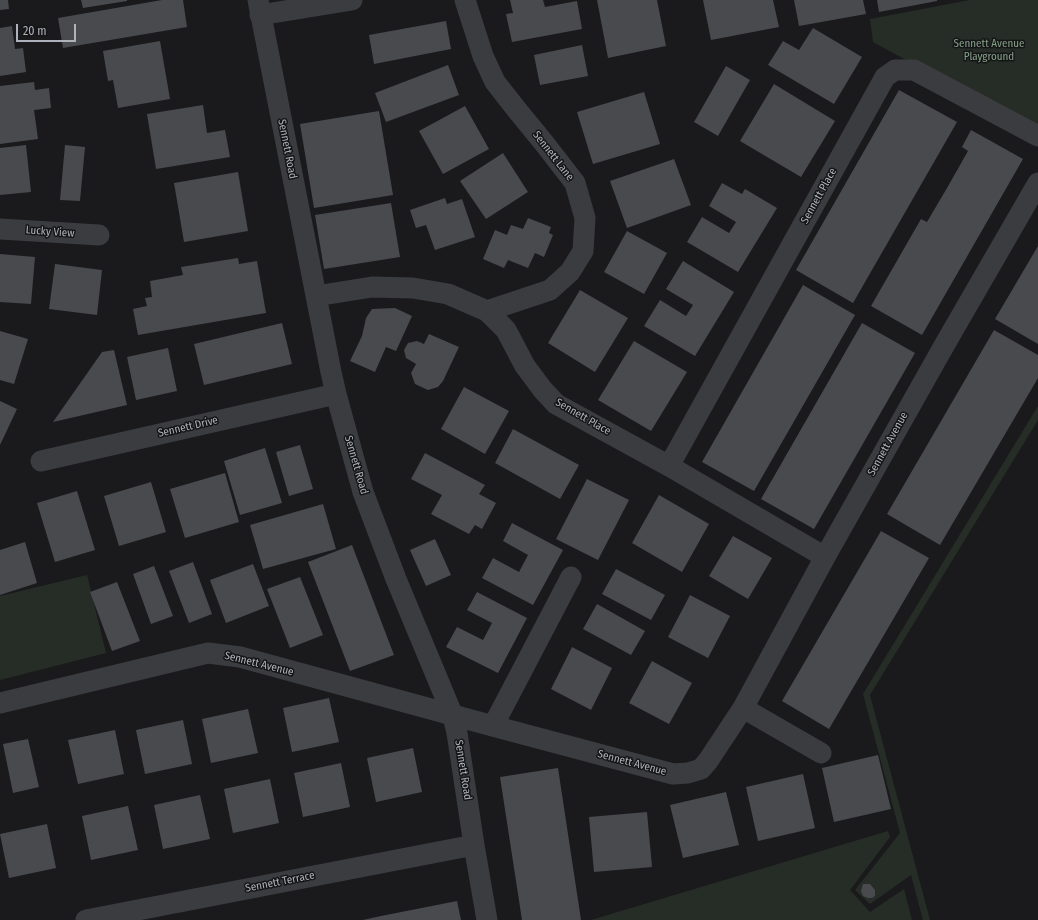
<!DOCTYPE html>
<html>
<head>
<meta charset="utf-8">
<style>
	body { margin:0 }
	#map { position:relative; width:1038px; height:920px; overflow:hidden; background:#1a1a1c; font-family:"Fira Sans Condensed",sans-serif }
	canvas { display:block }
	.scale { position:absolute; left:16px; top:24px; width:60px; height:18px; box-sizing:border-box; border:2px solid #aeb2ba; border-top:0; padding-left:5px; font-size:12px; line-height:14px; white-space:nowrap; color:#aeb2ba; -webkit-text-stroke:3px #151517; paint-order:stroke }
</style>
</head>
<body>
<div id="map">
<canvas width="1038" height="920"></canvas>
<div class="scale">20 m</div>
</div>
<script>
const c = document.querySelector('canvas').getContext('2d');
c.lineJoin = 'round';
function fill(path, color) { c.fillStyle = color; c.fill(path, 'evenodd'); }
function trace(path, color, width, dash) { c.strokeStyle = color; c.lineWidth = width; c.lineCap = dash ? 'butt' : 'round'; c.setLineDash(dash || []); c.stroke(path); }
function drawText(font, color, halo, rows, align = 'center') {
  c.font = font + ' "Fira Sans Condensed",sans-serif'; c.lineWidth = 3; c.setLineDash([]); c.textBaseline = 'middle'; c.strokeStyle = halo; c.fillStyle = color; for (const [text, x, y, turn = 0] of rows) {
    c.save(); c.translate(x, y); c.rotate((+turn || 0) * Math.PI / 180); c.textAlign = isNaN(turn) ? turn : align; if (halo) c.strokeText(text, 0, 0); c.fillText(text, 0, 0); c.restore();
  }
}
const green = new Path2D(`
	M970,0H1038V132L873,42L870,19Z
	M1038,406V420L870,695L930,920H923L911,875L870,904L855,890L900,833L863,694Z
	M87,575L106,653L0,680V596Z
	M888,831L890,837L850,890L870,912L904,889L912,920H591Z`);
const building = new Path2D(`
	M0,0H8L9,9L0,10Z
	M81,0H127V1L83,8Z
	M162,0H183L187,27L63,48L58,18Z
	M510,0H543L545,7L577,1L582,29L512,42L506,14L513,13Z
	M597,0H657L666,46L608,58Z
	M703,0H773L779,27L711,40Z
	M794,0H863L866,14L799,26Z
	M877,0H937V1L879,12Z
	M446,21L451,49L374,64L369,35Z
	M12,26L15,49L23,48L26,72L0,76V28Z
	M813,28L862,57L834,104L768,65L783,41L799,50Z
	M160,41L170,99L118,108L113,80L108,81L103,51Z
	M582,45L588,76L540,85L534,55Z
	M448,65L459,95L386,122L375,93Z
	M726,66L750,80L718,136L694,122Z
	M34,82L35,90L49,88L51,108L34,110L38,139L0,144V86Z
	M774,84L835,121L801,177L740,141Z
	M899,90L957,122L853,303L796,270Z
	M644,92L660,144L593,164L577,112Z
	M203,105L207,133L225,130L230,157L156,169L147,114Z
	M465,106L489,149L443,174L419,131Z
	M379,111L393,195L314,208L300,124Z
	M971,130L1023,159L922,335L871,306L921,219L927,222L947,188L968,151L962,147Z
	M26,145L31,192L0,195V148Z
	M65,145L85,147L80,201L60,200Z
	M503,153L528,192L486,219L460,181Z
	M674,159L691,205L627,228L610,181Z
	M238,172L248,231L184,242L174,183Z
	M722,183L742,194L745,189L777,208L738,272L687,242L702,217L729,233L736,222L709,206Z
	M445,198L447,204L462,199L475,237L435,250L426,225L416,228L410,210Z
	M391,203L400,257L324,269L315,215Z
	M528,218L551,227L549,233L553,235L544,257L535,253L528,268L508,260L504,268L483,259L495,230L507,235L511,225L523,229Z
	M627,231L667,253L644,294L604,272Z
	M1038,246V344L995,319Z
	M0,254L35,257L31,304L0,302Z
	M238,258L239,264L257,261L266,313L138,335L133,309L147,306L145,298L152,297L150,281L183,275L181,267Z
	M683,261L734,292L695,356L644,326L660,300L686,316L693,305L666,289Z
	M55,264L102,270L97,315L49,309Z
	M803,285L855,315L754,491L702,462Z
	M580,290L628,318L595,372L548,343Z
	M395,308L412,316L396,351L386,347L375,372L350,361L362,336L366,318L372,309Z
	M282,323L292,364L204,385L194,344Z
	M862,323L915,353L814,529L761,499Z
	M994,330L1038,355V378L940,545L887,514Z
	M0,331L28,339L14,384L0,380Z
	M429,334L459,347L443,381L438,387L428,390L415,384L411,373L416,364L406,358L404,350L408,343L417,341L424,344Z
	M634,341L687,372L651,431L598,400Z
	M168,348L177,391L136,400L127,357Z
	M114,350L127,405L53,422L102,352Z
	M464,387L509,411L485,454L441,429Z
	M0,401L17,409L0,445Z
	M513,429L579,465L560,499L495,463Z
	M300,445L313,489L289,496L276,452Z
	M265,448L282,503L240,515L224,461Z
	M425,453L485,485L479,494L496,503L482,529L475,525L469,534L431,514L442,495L411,479Z
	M225,473L239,522L185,538L170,489Z
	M587,479L629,500L598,560L556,539Z
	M151,482L166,532L119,546L104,496Z
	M77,491L95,550L55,562L37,503Z
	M659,495L709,524L682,572L632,543Z
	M323,504L336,549L263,569L250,525Z
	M512,523L563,550L533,605L482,578L493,558L519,572L528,555L503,541Z
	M881,531L929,558L829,729L782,701Z
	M733,536L772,558L748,599L709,576Z
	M435,539L451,575L426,586L410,550Z
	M25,542L37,583L0,595V550Z
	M352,545L394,655L350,671L308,562Z
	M193,562L212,614L189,623L169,571Z
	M253,564L269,606L226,623L210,580Z
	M154,566L173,616L151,624L133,574Z
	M616,569L665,595L651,620L602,594Z
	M300,577L323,635L290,648L267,589Z
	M117,582L140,641L112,651L90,592Z
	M477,592L527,618L498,673L446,647L457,627L483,640L492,623L467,610Z
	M690,595L730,616L708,658L668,637Z
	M597,604L645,631L631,655L583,629Z
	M572,647L612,668L591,710L551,689Z
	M652,661L692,683L669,724L629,703Z
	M329,698L339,742L292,752L283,708Z
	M248,709L258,753L211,763L202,719Z
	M183,720L192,764L145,774L136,730Z
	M115,730L124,774L78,784L68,740Z
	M28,739L39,787L13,793L3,744Z
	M413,748L422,792L376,802L367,758Z
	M878,755L891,809L834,822L822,768Z
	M341,763L350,807L303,817L294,773Z
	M558,768L581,920H522L500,777Z
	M803,774L815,828L758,841L746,787Z
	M270,779L279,823L233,833L224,789Z
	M726,792L739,845L683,858L670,805Z
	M200,795L210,839L163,849L154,805Z
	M128,806L138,850L91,860L82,816Z
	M647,812L652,867L594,872L589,817Z
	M47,824L56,868L9,878L0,834Z
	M863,884H870L875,890V896L872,898H868L863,896L861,891Z
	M457,901L461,920H363L381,916Z`);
const minor = new Path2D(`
	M258,0L331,372L336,394L363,492L396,579L453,716L457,733L474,845L487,920
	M260,15L352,0
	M0,229L99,235
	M316,296L372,287L413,288L448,294L487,311L550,290L570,272L583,251L585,218L575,183L544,143L517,110L495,82L483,56L465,0
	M487,311L506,330L525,366L543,390L556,404L669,466L825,557
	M41,461L336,394
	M669,466L885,77L895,70H914L1038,136
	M0,703L208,653L240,657L493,726L673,774L688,773L701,769L708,761L743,708L825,557L945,344L1038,183
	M743,708L821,753
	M493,726L571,577
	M86,920L474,845`);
const parkNames = [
	["Sennett Avenue",989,44],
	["Playground",989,57]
];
const streetNames = [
	["Sennett Road",287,149,79],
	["Sennett Lane",553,156,52],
	["Sennett Place",819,196,-61],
	["Lucky View",50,232,4],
	["Sennett Place",583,417,30],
	["Sennett Drive",188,427,-13],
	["Sennett Avenue",888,444,-61],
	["Sennett Road",356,465,74],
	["Sennett Avenue",259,664,14],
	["Sennett Avenue",632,763,15],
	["Sennett Road",463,770,81],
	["Sennett Terrace",280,882,-11]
];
fill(green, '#262d27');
fill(building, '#494a4e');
trace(minor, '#3b3c40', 21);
drawText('11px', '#87a288', '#151517', parkNames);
drawText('11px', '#aeb2ba', '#151517', streetNames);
</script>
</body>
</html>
